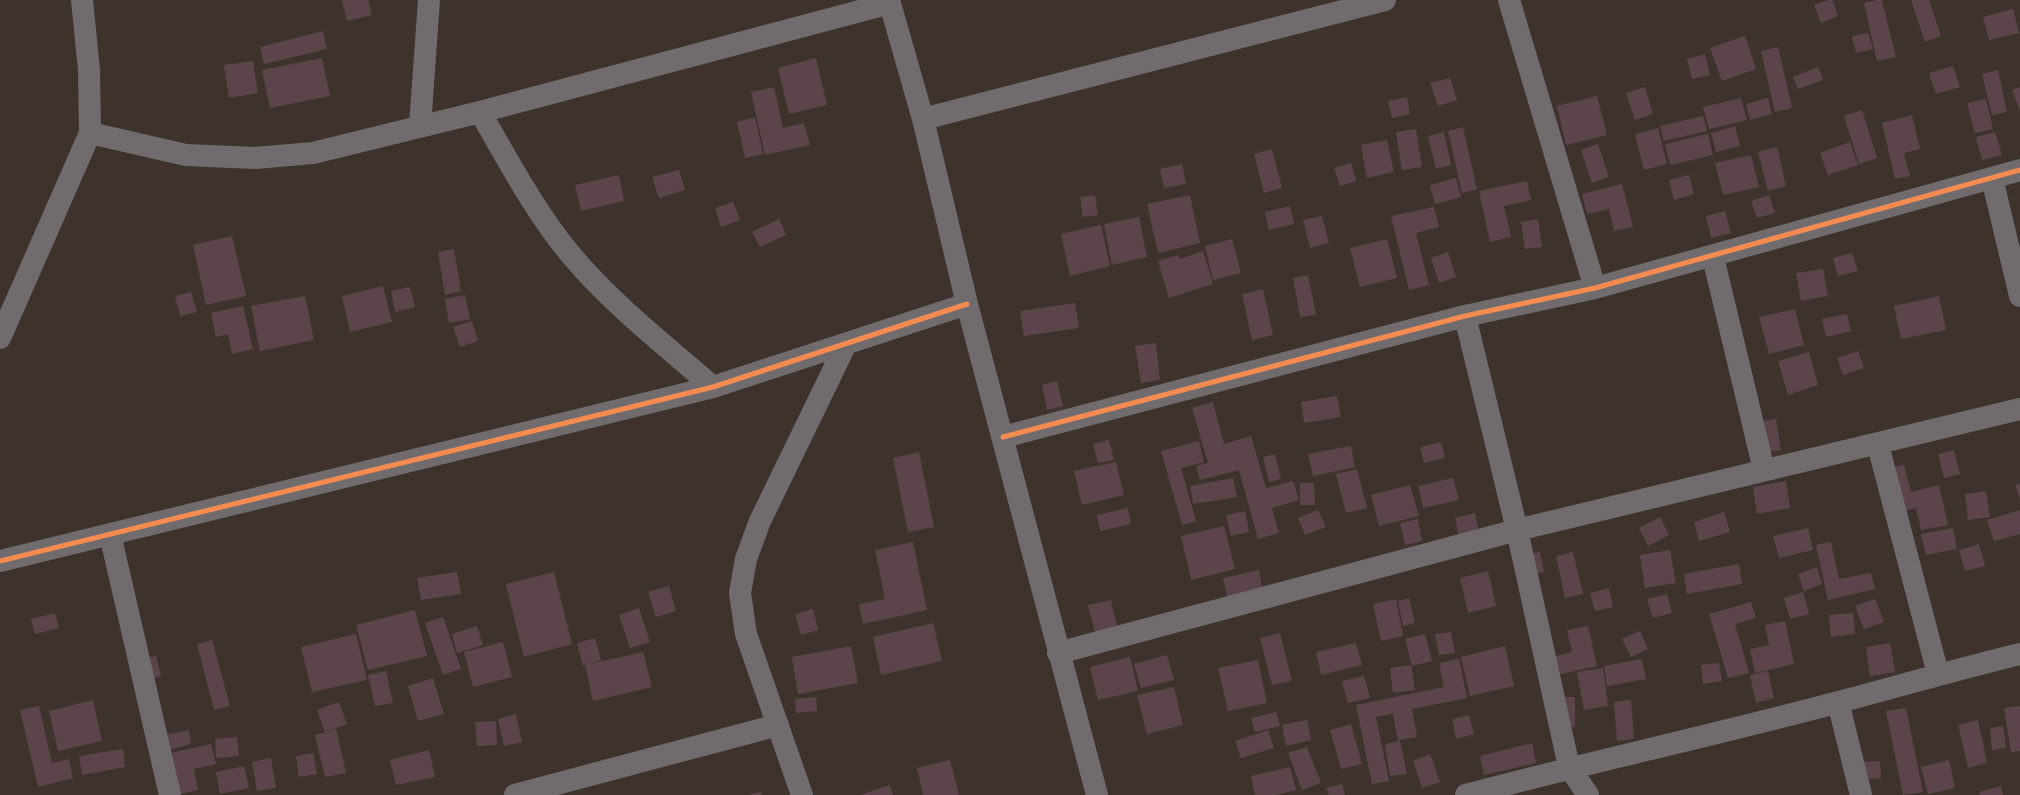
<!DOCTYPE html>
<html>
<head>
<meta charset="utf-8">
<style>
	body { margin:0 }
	canvas { display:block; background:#3e322d }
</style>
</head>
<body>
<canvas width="2020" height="795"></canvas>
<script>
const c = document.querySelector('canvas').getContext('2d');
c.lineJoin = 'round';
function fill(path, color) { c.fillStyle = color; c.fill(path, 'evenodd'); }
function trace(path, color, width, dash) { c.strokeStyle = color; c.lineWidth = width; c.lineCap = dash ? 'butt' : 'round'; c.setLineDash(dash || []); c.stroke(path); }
const building = new Path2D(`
	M342,0H368L372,15L347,21Z
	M1828,0H1832L1838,16L1821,23L1814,5Z
	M1877,0H1882L1896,57L1877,61L1864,3Z
	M1911,0H1929L1941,36L1925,42Z
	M2013,9L2019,33L1989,40L1983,17Z
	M323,31L327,49L264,64L260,47Z
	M1868,33L1873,49L1856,53L1852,36Z
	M1745,36L1756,69L1722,81L1710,48Z
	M1778,47L1792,108L1775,112L1761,51Z
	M1705,54L1710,75L1692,79L1687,59Z
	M322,58L330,96L270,108L262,70Z
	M816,58L827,105L789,114L778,68Z
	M253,61L258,93L229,98L224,65Z
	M1953,66L1960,87L1936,94L1929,73Z
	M1818,67L1823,80L1798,89L1793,77Z
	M1998,70L2007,112L1992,115L1982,74Z
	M1450,78L1457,100L1438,106L1430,83Z
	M774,87L783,128L804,123L810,145L765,155L751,92Z
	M1645,87L1653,114L1635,120L1626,93Z
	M2020,87V111L2012,90Z
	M1597,96L1607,135L1566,145L1557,106Z
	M1407,97L1410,114L1392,118L1388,101Z
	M1741,98L1747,120L1709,129L1703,107Z
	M1768,98L1772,114L1750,120L1746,104Z
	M1986,99L1993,129L1975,133L1967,103Z
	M1862,110L1877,158L1859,164L1844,116Z
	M1912,115L1920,149L1904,153L1910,176L1895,179L1882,123Z
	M1703,116L1707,131L1664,141L1660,126Z
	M755,117L763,154L745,158L737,122Z
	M1735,126L1740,146L1716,152L1711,133Z
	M1463,127L1477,189L1462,193L1448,131Z
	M1658,128L1667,164L1644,170L1635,134Z
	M1416,129L1422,167L1402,170L1396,132Z
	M1444,132L1451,165L1436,169L1428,136Z
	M1995,132L2002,155L1982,160L1976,137Z
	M1708,134L1713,155L1670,165L1665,144Z
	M1387,140L1394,172L1367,178L1361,145Z
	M1850,142L1858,165L1828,175L1820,153Z
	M1598,144L1609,177L1592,183L1581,150Z
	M1777,147L1786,186L1768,191L1758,152Z
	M1272,149L1282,188L1264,193L1254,154Z
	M1751,155L1759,187L1723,195L1715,163Z
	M1351,163L1356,181L1340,186L1334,168Z
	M1182,164L1186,184L1164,188L1160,169Z
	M679,170L685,190L659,198L652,177Z
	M619,175L624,201L581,211L575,185Z
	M1689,175L1694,194L1674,200L1669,180Z
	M1456,178L1461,197L1435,204L1430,185Z
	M1527,181L1531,200L1504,206L1511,237L1490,242L1479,191Z
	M1622,184L1633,227L1614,231L1609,209L1587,214L1582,194Z
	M1095,195L1098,215L1083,217L1080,197Z
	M1190,195L1200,243L1158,253L1147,204Z
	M1769,195L1775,213L1757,218L1751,201Z
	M733,202L740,220L721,227L715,208Z
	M1290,206L1294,224L1269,230L1265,212Z
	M1434,207L1439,227L1416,233L1429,285L1409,290L1391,216Z
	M1725,211L1731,233L1711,238L1706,216Z
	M1322,216L1329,243L1310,248L1303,220Z
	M1139,217L1147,257L1112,265L1104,224Z
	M779,219L786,235L760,247L752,232Z
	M1538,219L1542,247L1525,249L1521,222Z
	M1101,225L1110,266L1070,276L1061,234Z
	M232,236L246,296L206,305L193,245Z
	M1232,239L1241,273L1213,280L1205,246Z
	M1387,239L1397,278L1360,287L1350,248Z
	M454,249L461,291L445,295L438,252Z
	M1203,251L1213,284L1169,298L1158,261L1178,255L1180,259Z
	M1448,252L1456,277L1439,283L1431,258Z
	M1852,253L1858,271L1838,276L1833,258Z
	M1823,269L1828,296L1801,301L1796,273Z
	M1308,275L1316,315L1300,317L1293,278Z
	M383,286L392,322L350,332L342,296Z
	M410,287L415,307L395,312L391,291Z
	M1263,289L1273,335L1252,340L1242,294Z
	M191,292L197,312L180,316L175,296Z
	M465,295L470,319L449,323L445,299Z
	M305,296L314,340L260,351L251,306Z
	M1939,296L1946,330L1901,339L1894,306Z
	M1075,303L1079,328L1024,336L1020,311Z
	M243,306L253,349L232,354L228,334L216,337L211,313Z
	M1795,309L1804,345L1769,354L1759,317Z
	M1847,314L1851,331L1826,337L1822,319Z
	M472,321L478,341L460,347L453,327Z
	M1156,343L1160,380L1141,383L1135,346Z
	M1858,351L1864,368L1843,375L1837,358Z
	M1809,352L1818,385L1788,395L1778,361Z
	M1057,381L1063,406L1047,410L1042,385Z
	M1337,396L1341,417L1304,423L1301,402Z
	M1213,402L1224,444L1251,436L1266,488L1293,481L1299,500L1272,508L1279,533L1258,539L1239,470L1200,480L1196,466L1208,463L1192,408Z
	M1776,419L1781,450L1759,453L1755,422Z
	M1109,440L1114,460L1098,463L1093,444Z
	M1199,441L1204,462L1181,468L1196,521L1182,525L1161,451Z
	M1441,442L1445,458L1424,463L1420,447Z
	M1351,446L1355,467L1313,476L1308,454Z
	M1954,450L1960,474L1944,478L1938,454Z
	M919,452L934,527L908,532L893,458Z
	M1275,454L1281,479L1269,482L1263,457Z
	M1116,462L1124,495L1082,505L1074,471Z
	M1904,465L1911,492L1939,485L1948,525L1921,530L1916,508L1891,514L1881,470Z
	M1357,469L1367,508L1346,513L1336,474Z
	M1233,478L1237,497L1193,504L1190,486Z
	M1453,478L1459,500L1423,508L1418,486Z
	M1786,481L1790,508L1757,514L1753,487Z
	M1300,483H1314L1315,505H1300Z
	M2020,484V499L2015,485Z
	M1410,485L1419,516L1379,526L1371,495Z
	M1986,491L1990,517L1968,520L1965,494Z
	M1128,508L1131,524L1100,531L1097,515Z
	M1318,510L1326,527L1305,535L1298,518Z
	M2020,510V534L1994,541L1987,520Z
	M1245,511L1249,532L1231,536L1226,515Z
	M1724,512L1730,532L1699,541L1694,522Z
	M1475,513L1479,532L1459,536L1455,518Z
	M1660,517L1669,535L1648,546L1639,528Z
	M1418,519L1422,541L1405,545L1400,523Z
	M1224,526L1235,569L1191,580L1181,536Z
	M1808,528L1813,550L1779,558L1773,536Z
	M1953,528L1957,549L1926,555L1921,534Z
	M913,542L927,610L863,624L859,604L885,599L875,550Z
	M1831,542L1839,579L1871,573L1875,589L1828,600L1816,545Z
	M1979,544L1985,566L1965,571L1959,550Z
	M1670,550L1676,583L1645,588L1640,555Z
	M1540,552L1544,572L1526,576L1522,556Z
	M1573,552L1583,594L1565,598L1556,556Z
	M1739,564L1742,584L1687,594L1684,574Z
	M1817,567L1822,584L1804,591L1798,574Z
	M1259,570L1263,593L1228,601L1223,578Z
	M1488,571L1496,606L1468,613L1460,578Z
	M457,572L461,594L421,600L417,578Z
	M554,572L572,644L524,657L506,584Z
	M669,586L676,611L656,617L648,592Z
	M1609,588L1613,607L1595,611L1590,593Z
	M1803,592L1809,614L1790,619L1784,598Z
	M1667,594L1672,613L1653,618L1647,599Z
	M1409,598L1415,623L1403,626L1398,601Z
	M1396,599L1403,636L1381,641L1373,604Z
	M1875,599L1884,622L1864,629L1855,606Z
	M1111,600L1117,627L1095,632L1088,605Z
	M1751,602L1756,618L1735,624L1749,673L1728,678L1709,614Z
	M639,608L650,642L630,648L619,615Z
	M813,609L818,630L801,635L795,614Z
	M415,610L427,656L368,670L356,625Z
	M55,613L59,628L35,634L31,619Z
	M1853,613L1855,634L1831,637L1829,615Z
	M443,617L461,669L443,675L425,623Z
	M1785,621L1794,664L1755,673L1750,649L1769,645L1765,625Z
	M933,623L942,661L881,675L873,637Z
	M477,626L483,645L457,653L452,634Z
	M1588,626L1597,666L1552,676L1548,658L1572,652L1567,630Z
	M1640,631L1648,649L1631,657L1622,639Z
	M1451,632L1455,653L1439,655L1435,634Z
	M1280,633L1292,681L1272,685L1260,638Z
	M356,634L367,680L312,692L301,647Z
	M1425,634L1432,661L1412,666L1405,639Z
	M595,638L601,660L583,666L577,643Z
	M212,640L230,706L214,710L197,644Z
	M503,642L512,677L473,687L464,652Z
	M1356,643L1362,665L1321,675L1316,652Z
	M1890,643L1895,672L1870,676L1866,647Z
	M851,646L858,683L798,694L792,657Z
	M1505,646L1514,686L1470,696L1461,657Z
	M643,652L652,687L593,701L585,665Z
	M1167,655L1174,680L1141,688L1134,664Z
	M156,656L161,676L141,681L136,661Z
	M1130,657L1138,691L1098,700L1090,667Z
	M1459,659L1467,698L1412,709L1417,737L1400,740L1407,774L1390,776L1385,744L1398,741L1393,714L1376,717L1389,781L1372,784L1356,705L1444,687L1439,663Z
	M1642,659L1646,679L1607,686L1604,666Z
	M1258,660L1267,703L1228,711L1218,668Z
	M1719,663L1722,681L1703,684L1701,665Z
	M1411,665L1415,690L1393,693L1390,668Z
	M1603,668L1608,706L1584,710L1577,672Z
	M386,671L393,703L375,706L368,675Z
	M1768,671L1774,698L1756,703L1750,675Z
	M1364,676L1370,698L1348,703L1342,681Z
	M433,678L444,714L418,721L408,686Z
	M1174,687L1183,725L1147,734L1137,695Z
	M816,697L817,711L796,713L795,699Z
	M1563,697H1575V727H1562Z
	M93,700L102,741L58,751L49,711Z
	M1631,700L1634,739L1617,741L1614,702Z
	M339,702L347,724L325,732L317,710Z
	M39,706L52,763L69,759L73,778L38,787L20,710Z
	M2020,706V751L2011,752L2004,708Z
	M1906,708L1923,792L1903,795L1886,711Z
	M1276,712L1280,726L1255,732L1251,718Z
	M516,714L522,742L504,746L498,719Z
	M1469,715L1474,734L1456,739L1452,719Z
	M1307,720L1311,740L1286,746L1282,725Z
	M1978,720L1987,763L1968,768L1958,725Z
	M496,721L497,745L477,746L475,722Z
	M1351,724L1362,764L1341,769L1330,730Z
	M2003,726L2006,748L1992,750L1990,728Z
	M336,729L346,773L325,777L315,735Z
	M189,730L191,744L168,750L165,735Z
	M1268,730L1274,748L1241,758L1235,741Z
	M237,737L239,756L216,758L215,739Z
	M1532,743L1536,763L1484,775L1480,756Z
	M211,744L216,764L194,769L198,790L176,795L167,754Z
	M1307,747L1321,783L1302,790L1288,753Z
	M123,749L125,767L82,775L79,756Z
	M429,750L435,777L396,785L390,760Z
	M313,753L317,774L299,777L296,756Z
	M1430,754L1440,782L1422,788L1413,761Z
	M271,758L276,788L257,791L252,762Z
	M950,760L959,795H923L917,768Z
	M1949,760L1955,788L1928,794L1921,767Z
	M1880,761L1881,778L1859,780L1857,762Z
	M244,766L249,788L220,794L216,772Z
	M1290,767L1296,790L1276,795H1255L1251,776Z
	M1342,784L1345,795H1329L1326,788Z
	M890,785L893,795H860Z
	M2001,786L2003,795H1980L1979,792Z
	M761,792L762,795H751V794Z`);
const minor = new Path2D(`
	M889,0L923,119L967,304L1097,795
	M1509,0L1595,288
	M480,112C508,160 535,212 571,255C612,304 665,345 713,387
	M923,119L1385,0
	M420,126L429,0
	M90,133L186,155L255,158L313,153L480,112L890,3
	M1992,178L2020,296
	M1713,257L1764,470
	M1465,316L1517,530L1569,767L1588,795
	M0,338L90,133L89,70L82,0
	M1003,437L1465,316L1595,288L2020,170
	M1878,445L1938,674
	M110,534L170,795
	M0,561L713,387L967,304
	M1058,653L1517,530L2020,409
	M1838,702L1861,795
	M515,795L778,725
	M802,795L746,634L740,593L746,559L760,521L846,344
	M1466,795C1590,762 1715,735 1839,702C1899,686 1959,669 2020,654`);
const cycleway = new Path2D(`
	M1003,437L1465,316L1595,288L2020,170
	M0,561L713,387L967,304`);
fill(building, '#5c454a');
trace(minor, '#706c6e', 22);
trace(cycleway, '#f68b52', 5);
</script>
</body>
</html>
